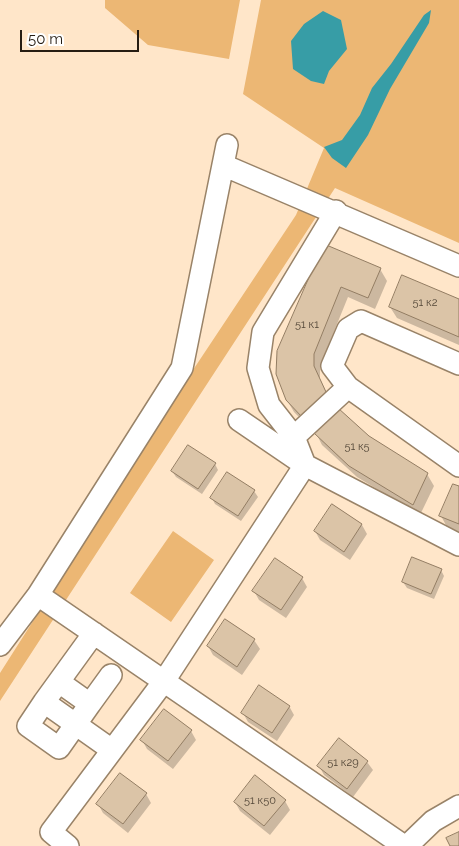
<!DOCTYPE html>
<html>
<head>
<meta charset="utf-8">
<style>
	body { margin:0 }
	#map { position:relative; width:459px; height:846px; overflow:hidden; background:#ffe6c9; font-family:Raleway,sans-serif }
	canvas { display:block }
	.scale { position:absolute; left:20px; top:30px; width:119px; height:22px; box-sizing:border-box; border:2px solid #261d13; border-top:0; padding-left:6px; font-size:15px; line-height:18px; white-space:nowrap; color:#261d13; -webkit-text-stroke:4px #fff; paint-order:stroke }
</style>
</head>
<body>
<div id="map">
<canvas width="459" height="846"></canvas>
<div class="scale">50 m</div>
</div>
<script>
const c = document.querySelector('canvas').getContext('2d');
c.lineJoin = 'round';
function fill(path, color) { c.fillStyle = color; c.fill(path, 'evenodd'); }
function trace(path, color, width, dash) { c.strokeStyle = color; c.lineWidth = width; c.lineCap = dash ? 'butt' : 'round'; c.setLineDash(dash || []); c.stroke(path); }
function drawText(font, color, halo, rows, align = 'center') {
  c.font = font + ' Raleway,sans-serif'; c.lineWidth = 4; c.setLineDash([]); c.textBaseline = 'middle'; c.strokeStyle = halo; c.fillStyle = color; for (const [text, x, y, turn = 0] of rows) {
    c.save(); c.translate(x, y); c.rotate((+turn || 0) * Math.PI / 180); c.textAlign = isNaN(turn) ? turn : align; if (halo) c.strokeText(text, 0, 0); c.fillText(text, 0, 0); c.restore();
  }
}
const green = new Path2D(`
	M105,0H240L229,59L148,45L105,8Z
	M261,0H459V243L335,188L0,701V673L189,376L296,215L324,148L243,94Z
	M173,531L214,560L171,622L130,593Z`);
const water = new Path2D(`
	M431,10L429,23L390,89L368,135L346,168L332,158L324,147L342,140L360,115L372,88L391,64L424,15Z
	M323,11L341,20L347,49L329,71L324,84L311,81L293,69L291,41L304,24Z`);
const shadow = new Path2D(`
	M325,245L380,269L387,281L375,309L348,297L320,366V379L332,404L309,427L294,412L287,400Z
	M459,301V345L397,318L390,307Z
	M316,433L368,437L427,474L434,486L420,515L357,477L322,445Z
	M215,464L218,470L202,494L176,477L172,471Z
	M459,487V532L447,527L441,516Z
	M254,491L258,497L241,521L215,504L212,498Z
	M332,506L362,525L367,534L350,560L320,540L315,531Z
	M441,570L444,576L434,599L407,588L403,582Z
	M302,578L307,587L286,618L259,600L254,591Z
	M225,621L254,640L260,649L242,675L213,655L208,646Z
	M289,706L294,715L277,741L248,722L243,713Z
	M191,731L196,740L173,769L147,749L142,740Z
	M367,762L373,770L353,797L324,775L319,766Z
	M146,794L151,803L128,833L103,813L98,804Z
	M285,801L290,810L270,835L240,811L235,802Z`);
const building = new Path2D(`
	M324,244L381,268L368,298L341,287L314,354V366L326,392L302,417L286,400L276,374L277,351Z
	M402,275L459,299V337L389,307Z
	M338,408L369,436L428,473L413,505L349,466L314,433Z
	M188,445L216,463L198,489L171,471Z
	M227,472L255,490L238,516L210,498Z
	M453,484L459,486V524L439,516Z
	M332,504L362,524L344,552L314,531Z
	M412,557L442,569L431,594L402,582Z
	M275,558L303,577L281,610L252,591Z
	M225,619L255,639L237,667L207,646Z
	M259,685L290,706L272,733L241,713Z
	M164,709L192,730L168,761L140,740Z
	M339,738L368,761L347,789L317,766Z
	M120,773L147,793L123,824L96,804Z
	M255,775L286,800L264,826L234,802Z
	M459,832V846H450L446,838Z`);
const minor = new Path2D(`
	M223,165L459,266
	M459,364L361,321L348,329L332,366L348,387L459,466
	M239,420L305,465L294,437L269,405L258,368L263,332L336,211
	M294,437L348,387
	M38,595L404,846
	M94,633L44,702L112,750
	M0,645L38,595L182,368L227,145
	M44,702L28,726L59,748L90,704L59,682
	M90,704L111,675
	M68,846L51,832L164,681L305,465L459,545
	M407,846L433,821L459,806`);
const numberNames = [
	["51 к2",425,303],
	["51 к1",307,325],
	["51 к5",357,447],
	["51 к29",343,763],
	["51 к50",260,801]
];
fill(green, '#ecb774');
fill(water, '#379da6');
fill(shadow, '#0003');
fill(building, '#dbc4a7');
trace(building, '#937d63', 1);
trace(minor, '#998368', 24);
trace(minor, '#fff', 21);
drawText('11px', '#534738', null, numberNames);
</script>
</body>
</html>
